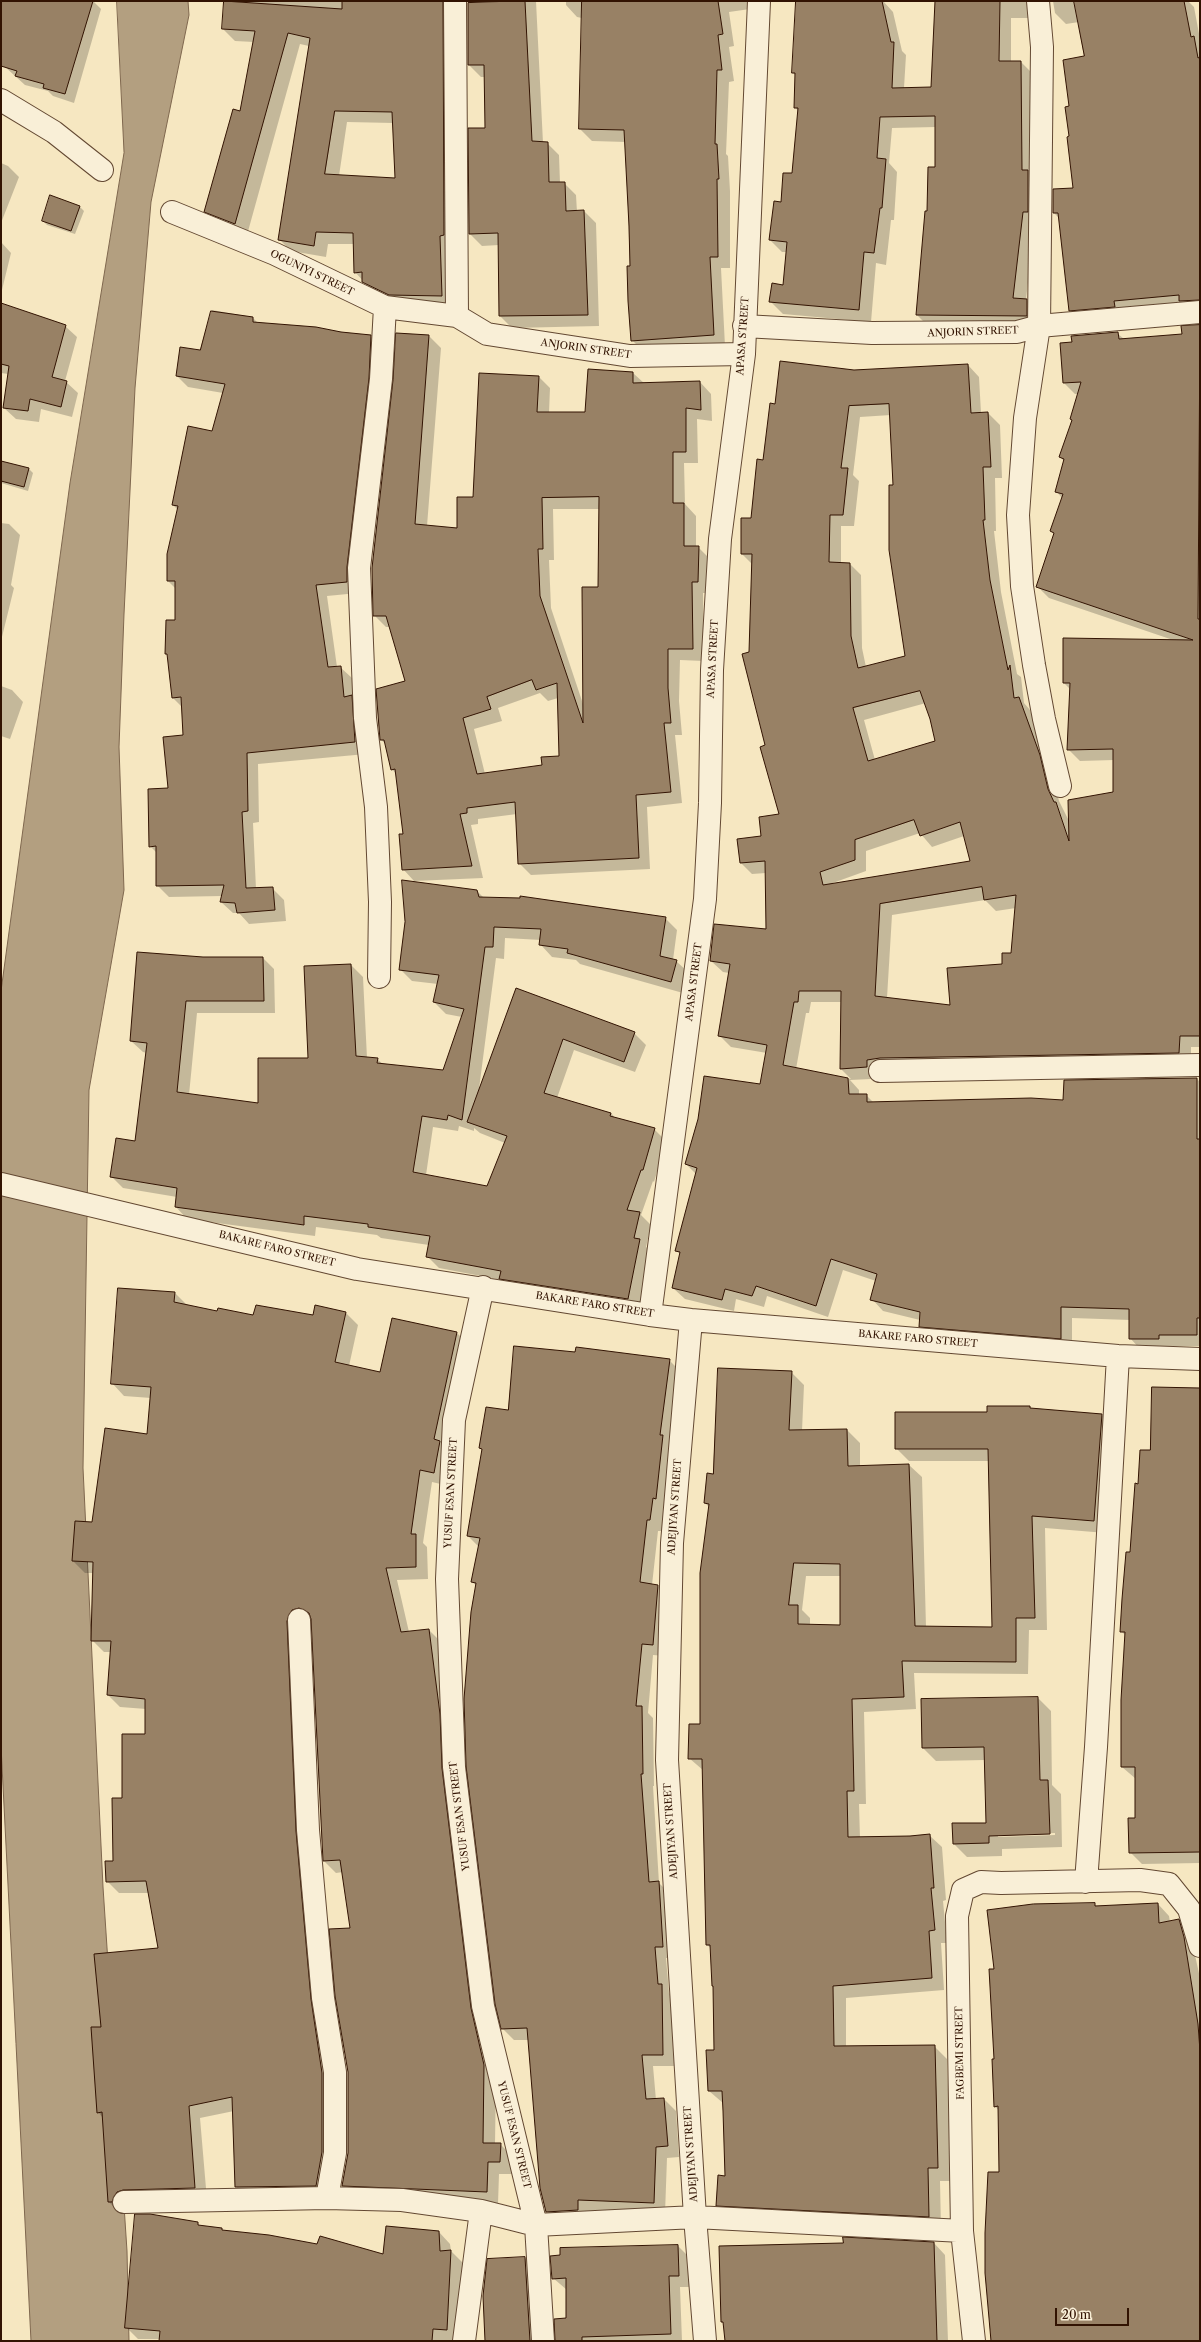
<!DOCTYPE html>
<html>
<head>
<meta charset="utf-8">
<style>
	body { margin:0 }
	#map { position:relative; width:1201px; height:2342px; overflow:hidden; background:#f6e7c1; font-family:"Libre Caslon Text",serif }
	canvas { display:block }
	.frame { position:absolute; inset:0; border:2px solid #321302; pointer-events:none }
	.scale { position:absolute; left:1055px; top:2308px; width:74px; height:18px; box-sizing:border-box; border:2px solid #321302; border-top:0; padding-left:5px; font-size:12px; line-height:14px; white-space:nowrap; color:#321302; -webkit-text-stroke:3px #f9efd7; paint-order:stroke }
</style>
</head>
<body>
<div id="map">
<canvas width="1201" height="2342"></canvas>
<div class="frame"></div>
<div class="scale">20 m</div>
</div>
<script>
const c = document.querySelector('canvas').getContext('2d');
c.lineJoin = 'round';
function fill(path, color) { c.fillStyle = color; c.fill(path, 'evenodd'); }
function trace(path, color, width, dash) { c.strokeStyle = color; c.lineWidth = width; c.lineCap = dash ? 'butt' : 'round'; c.setLineDash(dash || []); c.stroke(path); }
function drawText(font, color, halo, rows, align = 'center') {
  c.font = font + ' "Libre Caslon Text",serif'; c.lineWidth = 4; c.setLineDash([]); c.textBaseline = 'middle'; c.strokeStyle = halo; c.fillStyle = color; for (const [text, x, y, turn = 0] of rows) {
    c.save(); c.translate(x, y); c.rotate((+turn || 0) * Math.PI / 180); c.textAlign = isNaN(turn) ? turn : align; if (halo) c.strokeText(text, 0, 0); c.fillText(text, 0, 0); c.restore();
  }
}
const water = new Path2D(`
	M117,1H188L189,15L151,202L135,388L124,614L119,747L124,890L89,1090L83,1468L103,1887L127,2251L129,2341H31L1,1746V991L70,483L124,153Z`);
const shadow = new Path2D(`
	M16,1H93L101,9L74,103L53,96L48,91L25,85L4,66Z
	M239,1H464L454,308L401,306L375,294L355,272L354,244H328L326,257L291,251L279,239L309,46L300,44L247,235L217,223L205,211L241,113L254,42L235,41L223,29ZM347,122L393,123L396,179L339,176Z
	M468,1H536L543,143H547L559,155L560,183H564L576,195L577,212L584,211L596,223L599,326L512,328L500,316L499,245L482,246L470,234L486,129L485,77H481L469,65Z
	M566,1H756L757,8L729,12L734,46L729,47L734,81L729,82L726,154L728,156L730,191V268H721L725,346L644,352L632,340L626,142L592,141L580,129L582,18L577,17L566,5Z
	M797,1H883L893,12L902,51L906,55L904,88H932L935,1H1030V18H1011V62H1021L1033,74L1035,224L1026,299L1038,312V328L929,327L917,315L926,212H928L936,168V127L892,128L889,163L897,172L894,220H891L886,265L876,263L871,322L783,314L771,302L784,286L787,252H782L770,240L781,203L793,175L798,111L795,107L796,76L793,73Z
	M1053,1H1188L1194,7L1200,39V312L1081,322L1070,310L1060,219L1054,213L1075,189L1070,137V107L1085,57L1079,22L1066,24L1055,13Z
	M1,163L8,166L19,177L1,223Z
	M80,207L84,211L75,234L47,225L43,221Z
	M1,242L11,253L1,294Z
	M1,305L65,326L77,337L65,381L78,393L72,417L41,409L39,422L16,419L4,408L8,374L1,373Z
	M212,310L252,317L259,324L316,328L370,336L382,347L358,593L327,596L337,667H340L352,678L354,700L366,754L258,764L259,822L253,823L256,889L272,888L284,900L286,921L249,924L239,913H233L221,902L222,896L169,897L157,885V853L150,846L184,736L182,707L173,698L168,656L166,654L176,621V589L168,581L178,510L173,505L212,433L223,393L188,387L177,376L201,352Z
	M1200,324V1047H1191V1064L850,1080L859,1090V1095H866L874,1103L1064,1101L1065,1081L1197,1079L1200,1082V1346H1170V1350H1141L1130,1338V1320L1072,1318V1350L931,1338L920,1326V1320L883,1311L872,1299L876,1281L843,1270L828,1317L767,1296L764,1307L736,1299L734,1311L685,1299L673,1288L681,1255L676,1250L696,1174L686,1164L761,1086L767,1053L731,1047L719,1035L729,973L723,972L711,961L767,930L766,873L752,874L740,862L780,815L750,653L753,565L742,554L752,519L776,405L854,371L968,365L979,377L981,413H988L1000,425L1002,478H995L996,531H994L1001,592L1017,674L1021,677L1024,703L1030,710L1051,767L1059,801L1069,821L1114,793V760L1080,761L1068,749L1071,690L1064,683L1173,640L1049,598L1037,586L1055,534L1051,531L1062,498L1056,491L1064,461L1060,457L1073,420L1078,394H1075L1064,383L1073,343L1117,333L1124,339L1183,335L1182,327ZM891,415L906,657L866,667L862,648L861,575L850,564H841V526H854L859,481L853,475L860,417ZM926,703L936,741L875,760L864,720ZM920,833L932,847L964,836L971,862L830,884L866,871V851ZM985,900L996,911L1016,908L1012,954L1003,965L951,1006L887,998L892,915ZM811,1002H841V1069L851,1079L796,1069L806,1013H809Z
	M429,336L441,348L427,526L458,529L539,377L550,388L549,413H586L589,370L633,373L645,384L700,382L711,394L712,421L697,419L698,463H684L685,504L696,516V547H698L710,559L709,593H703L704,661L680,660L679,701L682,735H675L682,803L647,807L650,869L531,875L519,863L517,814L478,819V824L471,825L483,878L414,881L403,869L404,835L396,774L392,769L386,744L381,740L406,682L391,627H386L374,615ZM553,509H600L599,588L583,704L551,608L549,560H554ZM540,693L548,701L558,698L560,757L543,766L485,774L474,729L502,721L498,708Z
	M1,462L29,469L33,473L28,491L1,483Z
	M1,523L9,524L20,535L11,585L14,588L1,641Z
	M1,686L12,690L23,702L10,739L1,736Z
	M477,891L484,898L665,918L677,930L673,960L676,961L688,972L683,993L580,964L576,960L552,957L541,945V940L505,938L504,959L496,958L479,1089L517,989L634,1033L646,1045L635,1072L574,1050L557,1098L611,1113L616,1119L654,1129L666,1141L654,1182L653,1181L641,1215L651,1225L646,1247L652,1252L639,1310L512,1290L502,1280L439,1268L427,1256L429,1245L381,1238L377,1235L316,1227L315,1236L187,1219L176,1207L177,1197L123,1188L111,1176L136,1143L147,1053L143,1052L131,1041L202,958H263L274,969L275,1013H197L189,1095L259,1104L309,1059L351,965L363,977L367,1058L377,1059L384,1065L443,1071L462,1017L446,1014L434,1002L438,984L412,981L400,969ZM459,1126L474,1131V1128L480,1133L505,1143L487,1188L426,1175L433,1127L458,1131Z
	M175,1293L187,1305L218,1312L254,1316H314L346,1313L358,1325L349,1366L381,1373L456,1332L468,1344L445,1485L432,1482L423,1543L427,1547L428,1579L397,1580L409,1632L429,1630L441,1642L496,2078L495,2144H500L512,2156V2174H499L498,2204L355,2198L343,2186L348,2153L351,1928L343,1872L336,1873L324,1861L312,1619L304,1621L322,2012L328,2197L248,2199L236,2187L234,2111L200,2118L207,2200L129,2203L121,2214L109,2202L103,2118L98,2112L102,2028L159,1949L149,1893H119L107,1881L114,1862L123,1799L146,1735V1709L120,1707L108,1695L111,1652H104L92,1640L93,1573H85L73,1561L93,1524L148,1435L151,1398L124,1396L112,1383Z
	M576,1353L669,1360L681,1372L662,1531H658L652,1585L658,1586L670,1597L665,1656L653,1655L648,1713L653,1718L654,1786H653L659,1883L670,1894L674,1958H666L669,1993L673,1997L674,2066H653L656,2100L664,2099L676,2111L679,2157L667,2158L665,2214L589,2211V2221L558,2223L547,2211L529,2040H514L502,2028L477,1586L472,1582L479,1547L468,1536L483,1451L481,1448L509,1412Z
	M791,1372L804,1385L802,1431L847,1430L860,1443V1466L909,1465L922,1477L926,1627L993,1628L990,1461H909L896,1448L988,1413L1030,1407L1032,1409L1102,1415L1114,1427L1106,1533L1045,1528L1047,1630H1029L1028,1674L914,1673L916,1709L864,1712L866,1804H859L860,1838L929,1835L942,1847L946,1900L943,1901L947,1943H941L944,1990L846,1998V2047L934,2046L947,2059L951,2181H940L941,2229L730,2218L717,2205L726,2177L723,2103L709,2091L715,2051L714,1987L712,1949L707,1945L704,1771L689,1758L701,1725L709,1507L705,1503L714,1475ZM806,1576H841V1626H810V1618L802,1610Z
	M1200,1389V1863L1142,1864L1130,1852L1136,1819V1779L1122,1767L1125,1635L1121,1631L1131,1553L1139,1485L1151,1451Z
	M1038,1698L1051,1711L1052,1785L1061,1794L1062,1847L1002,1849V1856L967,1857L954,1844L987,1823L985,1760L936,1761L923,1748ZM1055,1833V1835L998,1837V1835Z
	M1094,1904L1098,1907L1158,1904L1169,1916L1170,1922L1179,1920L1190,1932L1200,1978V2341H998L1000,2173L999,2111L995,2106V1970Z
	M197,2223L200,2226L221,2229L224,2231L384,2255L439,2232L450,2244L451,2251L463,2263L459,2341L138,2339L126,2327Z
	M934,2243L945,2255L948,2341H726L724,2324L722,2322Z
	M678,2246L690,2258V2287H680L682,2341H555L567,2319V2290L553,2278Z
	M525,2258L537,2270L541,2341H486Z`);
const building = new Path2D(`
	M1,1H93L65,94L43,88L44,84L15,76L17,71L1,66Z
	M224,1L342,9V1H443L444,235L440,236L442,296L389,295L362,282V272L354,273L353,233L316,232L314,246L278,240L310,38L288,33L235,224L204,212L233,109L240,111L255,31L222,29ZM335,111L392,112L395,178L325,174Z
	M525,1L532,141L548,142L549,182H565L566,211L584,210L588,315L499,316L498,233L469,234L468,128H485L484,65H468V3Z
	M582,1H718L723,34L718,35L722,70H717L715,144H717L719,179H717L718,257H710L714,335L631,341L628,301L627,266H630L629,226L624,130L579,129Z
	M796,1H882L891,42H894L892,88L931,87L935,1H1000L999,61H1021L1022,170H1028V212H1023L1013,298L1027,299V316L916,315L925,211H927L928,167H935V116L880,117L877,158L886,159L882,208H880L874,253L864,252L859,310L769,302L772,283L783,285L787,242L769,240L774,201L781,202L783,173H792L798,108H794L795,73H792Z
	M1074,1H1184L1191,37L1194,36L1198,58L1200,57V300L1179,301V295L1114,301L1115,307L1069,311L1058,213H1053V189L1073,188L1067,137L1069,136L1065,107L1069,106L1063,60L1084,56Z
	M50,195L80,206L71,231L42,221Z
	M1,303L66,325L52,377L67,381L61,407L30,399L28,411L3,408L9,366L1,364Z
	M211,311L253,317V322L316,327L341,332L371,335L369,378L347,567V582L316,585L328,667L341,666L344,697L352,695L355,742L247,753L248,811L242,812L246,888L273,887L275,910L237,913L235,903L220,902L224,885L156,886V846L149,847L148,789L168,788L163,737L183,735L181,697L172,698L167,654H165L166,620H175V581H167V554L178,506L172,505L188,426L212,431L225,384L176,376L180,347L200,350Z
	M1200,325L1198,619H1200V1036H1180L1179,1053L880,1058L867,1060V1067L840,1069L841,991H799L798,1002H794L783,1065L848,1078L849,1094H867V1102L1031,1098L1063,1100L1064,1080L1197,1078V1139H1200V1318H1197V1335H1159V1339H1129V1309L1061,1307V1339L919,1327L920,1312L870,1300L877,1274L831,1259L816,1306L756,1286L752,1296L725,1289L722,1300L672,1288L680,1252L675,1251L697,1168L685,1164L698,1119L704,1076L760,1084L767,1045L718,1036L730,964L710,961L714,924L766,929L765,861L740,863L737,839L761,836L759,817L779,814L760,747L765,745L742,654L749,652L752,554H741V518H751L757,459L763,460L770,403L775,404L780,361L854,370L968,364L971,413L988,412L991,467H983L985,520H983L990,580L1008,670L1010,665L1014,698L1019,697L1040,755L1048,789L1054,802H1056L1069,841L1068,800L1113,792V749L1067,750L1070,683H1063V638L1193,640L1036,587L1054,533L1050,531L1063,494L1055,492L1064,459L1059,457L1072,420L1070,419L1081,382L1063,383L1060,343L1072,342L1071,336L1118,332L1119,339L1182,334L1181,326ZM889,404L893,485H889V550L905,656L858,668L851,636L850,563L829,562L830,515H843L848,468H841L849,406ZM920,691L930,719L935,741L868,761L853,708ZM914,820L920,836L960,822L970,861L823,885L820,872L855,860V840ZM982,887L984,900L1016,895L1011,953H1002V964L947,968L950,1005L875,996L880,904Z
	M396,333L429,335L415,524L457,528V497H473L479,373L539,376L537,412H585L588,369L633,372V383L700,381L701,410L686,408V452H673V503H684V546H699L698,582H692L693,649H668V688L671,723H664L671,792L636,795L639,858L518,864L515,802L467,808V813L460,814L472,866L402,870L399,834H403L395,769L391,770L384,740H380L376,689L405,681L386,616H373L372,568L393,380ZM599,497L598,587H582L583,723L540,596L538,549H543L542,498ZM532,680L536,690L557,683L559,756L541,757L542,765L477,774L463,718L491,709L487,697Z
	M1,461L29,468L24,487L1,481Z
	M402,880L477,890L479,897L520,898V896L666,917L660,956L677,960L671,982L567,953L568,949L539,945L541,929L494,927L493,947H485L462,1120L448,1115L447,1120L422,1116L413,1172L487,1186L507,1136L467,1122L516,988L635,1032L624,1062L563,1039L544,1093L611,1113L610,1116L655,1128L643,1170H641L627,1210L640,1212L634,1238L640,1239L628,1299L499,1279L501,1271L426,1257L430,1236L368,1227V1224L304,1216V1225L175,1207L177,1188L110,1177L116,1138L135,1141L147,1043L130,1041L137,952L203,957H263L264,1001H186L177,1092L258,1103V1058H308L304,966L351,964L356,1056L378,1058L377,1063L443,1070L464,1009L433,1002L439,975L399,970L405,922Z
	M118,1288L175,1292L174,1302L217,1311L218,1308L253,1315L256,1305L313,1315L315,1305L346,1312L335,1362L380,1372L392,1318L457,1332L434,1439L440,1441L434,1473L420,1470L411,1534H416V1567L386,1568L401,1632L429,1629L440,1714L442,1768L471,2008L484,2065L483,2143H501L500,2162H488L487,2192L342,2186L348,2153V2072L335,1996L329,1929L350,1928L340,1860L323,1861L311,1619L309,1613L299,1608L292,1610L287,1621L296,1831L311,1999L322,2073V2152L316,2186L235,2187L232,2097L189,2106L195,2188L123,2190L117,2192L112,2202H108L102,2112L97,2113L91,2027H101L94,1954L158,1948L146,1881L106,1882L105,1861H113L112,1798H122V1734H145V1699L107,1695L111,1641H91L93,1562L72,1561L75,1521L92,1522L105,1428L147,1434L151,1387L111,1384Z
	M514,1346L575,1352L576,1347L670,1359L660,1435H663L656,1499L653,1498L650,1520H647L640,1582L658,1585L653,1645L642,1644L636,1706H642L643,1774H641L649,1882L659,1881L663,1947H655L658,1984H662L663,2055H642L646,2099L664,2098L668,2146L656,2147L654,2203L578,2200V2210L546,2212L540,2188L527,2028L501,2029L495,2004L466,1766L464,1699L471,1612L476,1583L471,1582L480,1538L467,1536L482,1449L479,1448L486,1407L508,1410Z
	M718,1368L792,1371L789,1430L847,1429L848,1466L909,1464L915,1626L992,1627L988,1449H895V1412H987V1406H1030V1408L1102,1414L1094,1521L1032,1516L1035,1618H1016V1662L902,1661L904,1697L852,1699L854,1791H847L848,1837L910,1836L930,1834L934,1888H931L935,1930L929,1931L932,1978L833,1986L834,2046L935,2045L938,2168H928L929,2217L716,2206L718,2175L725,2176L723,2111L722,2091H708L706,2050H714L713,1986H712L710,1945H706L702,1759H688L689,1724H700V1573L709,1504L704,1503L707,1473L713,1474ZM794,1563L840,1564V1625L798,1624V1605H789Z
	M1152,1387L1200,1388V1852L1129,1853L1128,1818H1135V1767H1121V1700L1125,1632H1120L1122,1599L1126,1552H1130L1135,1483L1138,1484L1140,1450H1150Z
	M1038,1697L1040,1780H1048L1050,1834L989,1836V1843L953,1844L952,1823H986L984,1747L922,1748L921,1699Z
	M1095,1903V1906L1158,1903L1159,1923L1179,1919L1184,1937L1198,2024L1200,2051V2341H991L985,2273V2233L988,2172H999L998,2106L994,2107L992,2059H994L989,1969H994L987,1910L1033,1904Z
	M135,2214H150L198,2222V2225L222,2228V2230L269,2235L317,2244L320,2236L383,2254L386,2226L439,2231L440,2251L451,2250L447,2330L433,2329L432,2341H159L160,2331L125,2328Z
	M843,2237L934,2242L937,2341H725L723,2322H721L719,2246L843,2243Z
	M678,2245L679,2276H669L671,2334L582,2337V2341H555L554,2319L566,2318V2278L552,2279L550,2256L560,2255V2248Z
	M525,2257L530,2341H485L483,2296L487,2259Z`);
const minor = new Path2D(`
	M455,1L457,316
	M1038,1L1042,47L1039,326L1025,418L1018,515L1022,586L1034,665L1044,719L1060,786
	M1,100L54,132L102,170
	M172,212L275,254L385,307L457,316L487,334L630,356L744,354
	M744,326L872,333L1017,332L1039,326L1200,312
	M379,977L380,902L376,807L365,718L359,568L381,379L385,307
	M880,1071L1200,1065
	M1,1184L357,1269L650,1315L691,1320L1118,1356L1200,1359
	M483,1287L454,1420L447,1579L454,1767L483,2006L536,2225L543,2341
	M650,1315L705,899L710,803L712,670L720,539L744,354L759,1
	M691,1320L672,1543L667,1760L695,2217L705,2341
	M299,1620L308,1830L323,1998L335,2072V2153L327,2198
	M1086,1882L1096,1747L1118,1356
	M124,2202L327,2198L402,2200L481,2211L536,2225L695,2217L962,2231
	M464,2341L481,2211
	M974,2341L962,2231L957,1916L963,1890L981,1882L1001,1883L1140,1880L1169,1884L1189,1909L1200,1946`);
const streetNames = [
	["OGUNIYI STREET",312,273,26],
	["ANJORIN STREET",973,332,-2],
	["APASA STREET",743,336,-86],
	["ANJORIN STREET",586,349,8],
	["APASA STREET",713,659,-87],
	["APASA STREET",694,982,-83],
	["BAKARE FARO STREET",277,1249,14],
	["BAKARE FARO STREET",595,1305,9],
	["BAKARE FARO STREET",918,1339,5],
	["YUSUF ESAN STREET",451,1493,-87],
	["ADEJIYAN STREET",675,1507,-86],
	["YUSUF ESAN STREET",460,1816,-97],
	["ADEJIYAN STREET",671,1831,-94],
	["FAGBEMI STREET",960,2053,-91],
	["YUSUF ESAN STREET",514,2135,76],
	["ADEJIYAN STREET",691,2154,-94]
];
fill(water, '#b39f80');
trace(water, '#7f674e', 1);
fill(shadow, '#0003');
fill(building, '#988165');
trace(building, '#321302', 1);
trace(minor, '#634832', 24);
trace(minor, '#f9efd7', 22);
drawText('10px', '#321302', '#f9efd7', streetNames);
</script>
</body>
</html>
